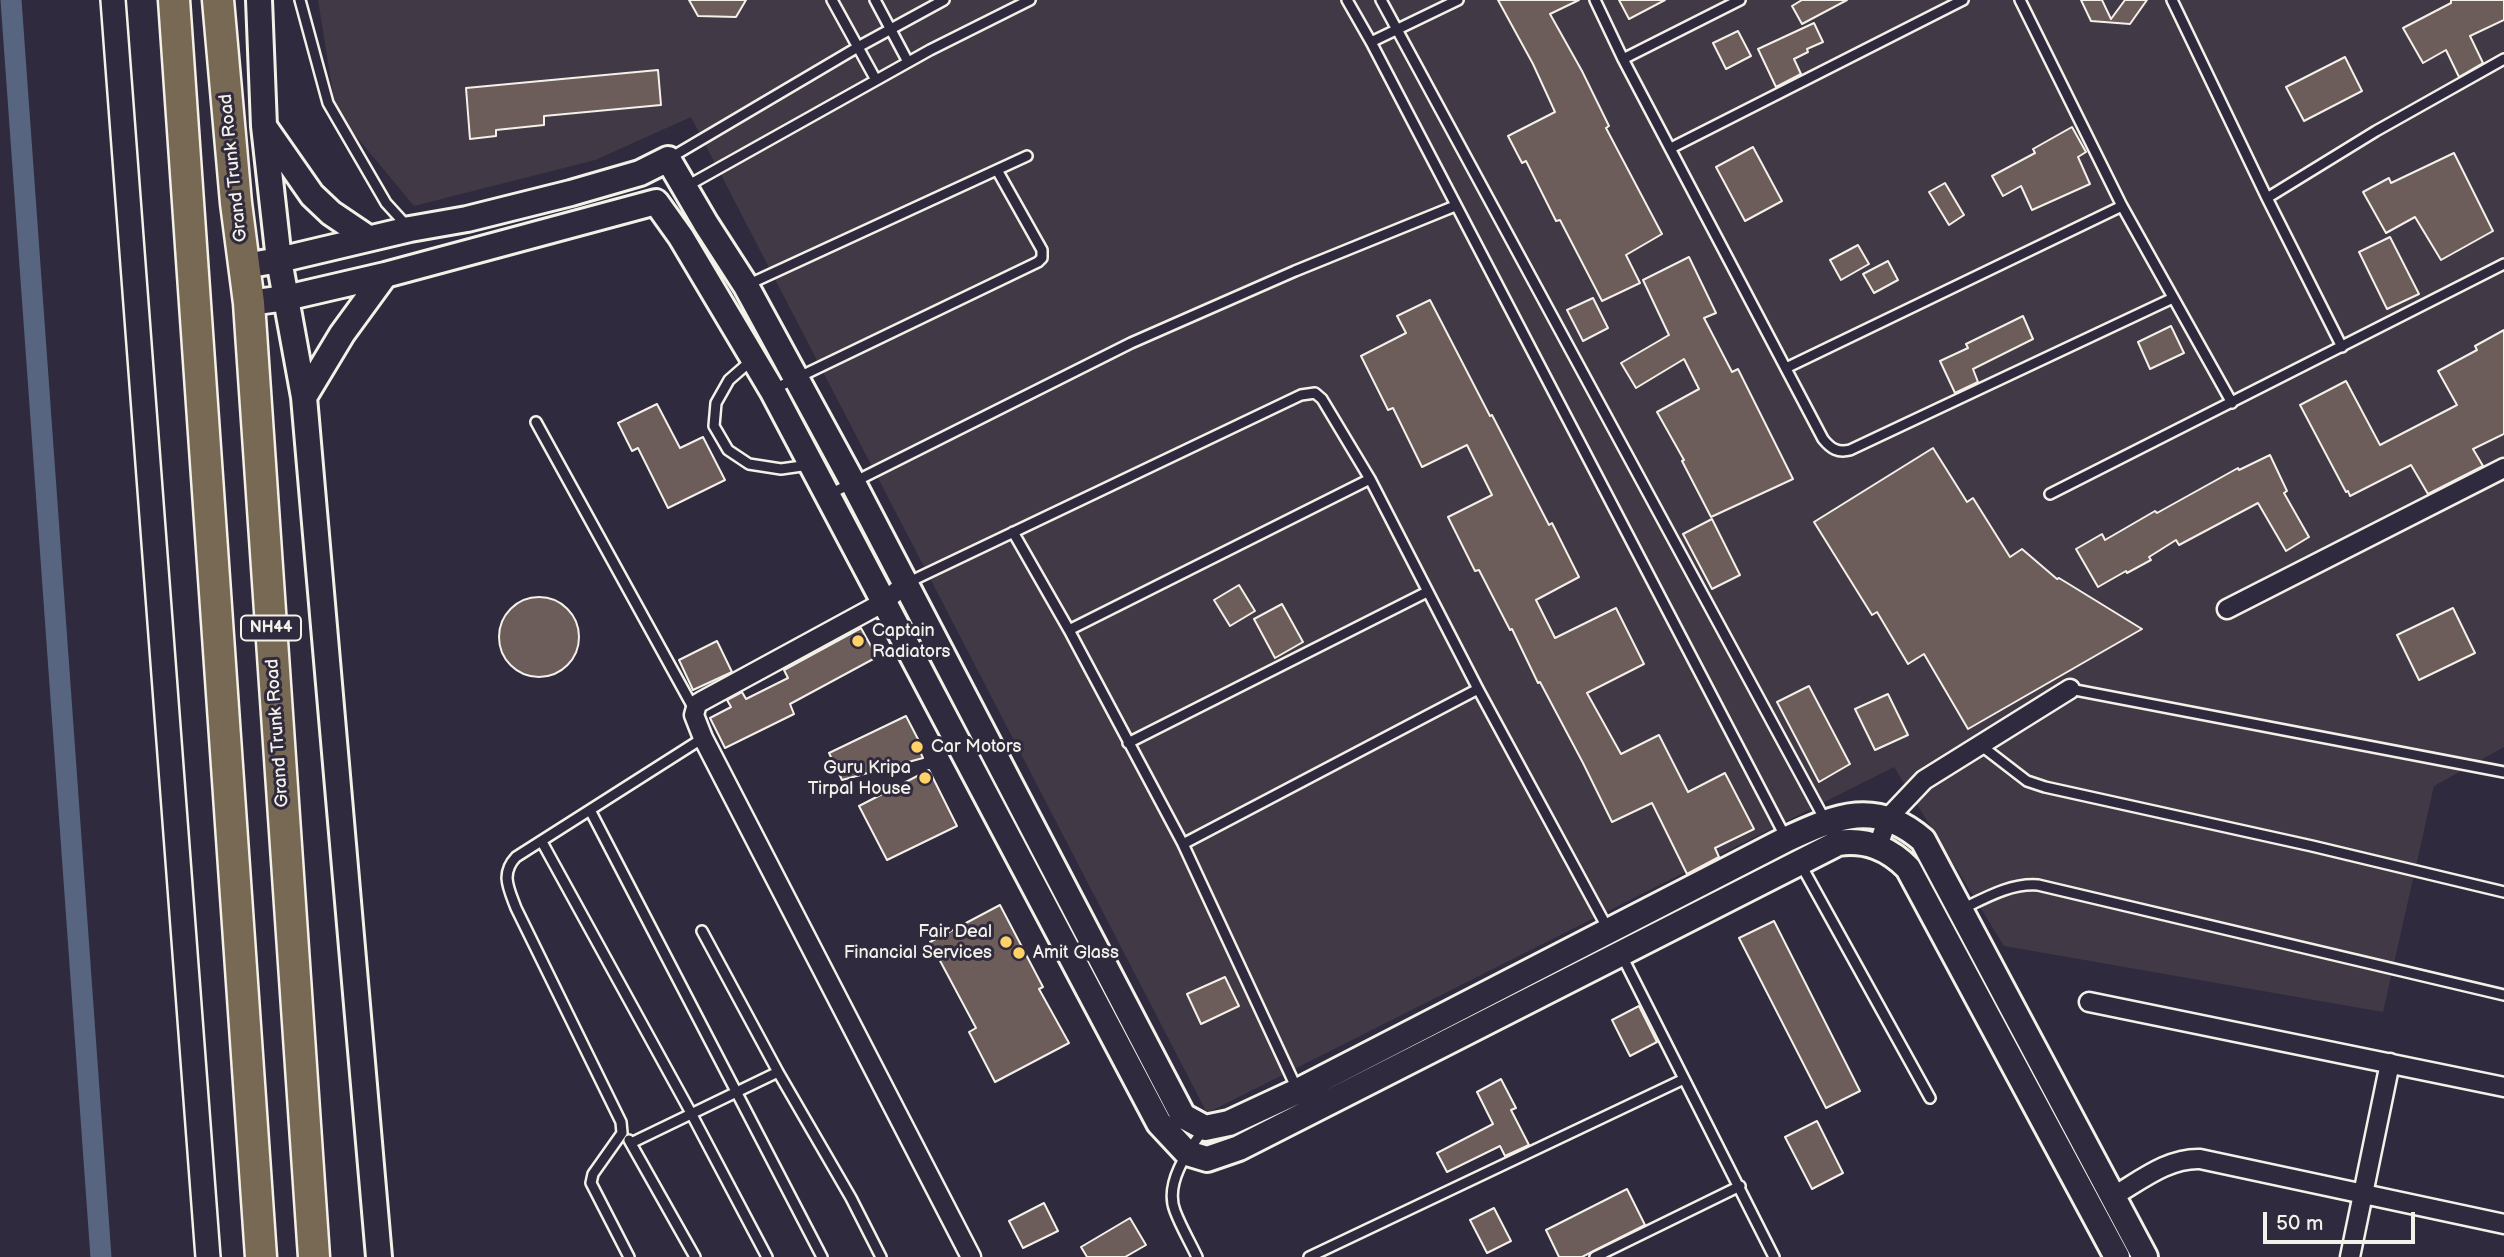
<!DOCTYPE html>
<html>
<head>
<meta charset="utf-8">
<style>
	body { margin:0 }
	#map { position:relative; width:2504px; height:1257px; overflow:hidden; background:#2f2a3d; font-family:"Balsamiq Sans",sans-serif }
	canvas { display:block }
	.scale { position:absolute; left:2263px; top:1212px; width:152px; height:32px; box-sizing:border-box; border:4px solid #f4f1e8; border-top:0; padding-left:9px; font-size:21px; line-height:24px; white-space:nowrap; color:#f4f1e8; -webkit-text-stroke:5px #2f2a3d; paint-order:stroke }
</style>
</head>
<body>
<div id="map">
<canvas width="2504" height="1257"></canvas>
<div class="scale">50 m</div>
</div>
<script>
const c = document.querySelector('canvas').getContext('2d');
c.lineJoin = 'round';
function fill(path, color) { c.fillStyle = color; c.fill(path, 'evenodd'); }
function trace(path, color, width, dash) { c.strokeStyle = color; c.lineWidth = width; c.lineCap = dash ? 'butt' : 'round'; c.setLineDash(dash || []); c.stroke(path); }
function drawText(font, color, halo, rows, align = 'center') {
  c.font = font + ' "Balsamiq Sans",sans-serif'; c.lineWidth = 6; c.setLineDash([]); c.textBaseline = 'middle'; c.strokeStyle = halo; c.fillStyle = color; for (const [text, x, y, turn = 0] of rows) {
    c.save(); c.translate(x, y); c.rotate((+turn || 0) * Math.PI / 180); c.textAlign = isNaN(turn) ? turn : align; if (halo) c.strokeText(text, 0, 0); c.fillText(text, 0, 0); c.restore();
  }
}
const built = new Path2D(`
	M318,0H2504V747L2434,786L2383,1012L2004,946L1894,767L1207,1113L691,117L595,160L414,206L336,112Z`);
const canal = new Path2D(`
	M11,0L101,1257`);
const building = new Path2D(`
	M689,0H746L736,17L698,16Z
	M1498,0H1579L1550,14L1582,71L1609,126L1606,128L1662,234L1626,255L1640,283L1602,301L1560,220L1556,221L1526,161L1522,163L1508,136L1555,112L1533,64Z
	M1619,0H1665L1629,19Z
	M1802,0H1847L1802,24L1792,6Z
	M2081,0H2102L2111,19L2125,0H2147L2130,24L2091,21Z
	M2451,0H2504V20L2470,36L2483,63L2459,77L2446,50L2423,63L2403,28L2451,3Z
	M1814,23L1823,42L1807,49L1808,52L1794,59L1801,74L1776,87L1758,49Z
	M1738,31L1751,56L1726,69L1713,43Z
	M2345,57L2362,91L2304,121L2286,87Z
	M658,70L661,105L544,116V125L496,130V136L470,139L466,88Z
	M2072,127L2086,152L2078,157L2090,184L2032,210L2021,186L2003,196L1992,176L2035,153L2033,149Z
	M1753,147L1782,201L1745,221L1716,167Z
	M2454,153L2493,231L2441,260L2415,217L2386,233L2363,192L2389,178L2391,183Z
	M1945,183L1964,215L1949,225L1929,192Z
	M2390,237L2419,294L2387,309L2359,252Z
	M1858,245L1869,264L1841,280L1830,260Z
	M1689,257L1716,313L1704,318L1732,372L1738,369L1793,479L1711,517L1682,461L1684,460L1657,412L1699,389L1684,359L1636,388L1621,363L1669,335L1643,280Z
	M1888,261L1898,280L1874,293L1863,274Z
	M1593,298L1608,328L1583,341L1567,310Z
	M1430,300L1490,416L1492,415L1549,525L1552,523L1579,577L1536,600L1555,638L1616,608L1644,664L1587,693L1621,754L1659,735L1688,792L1725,773L1754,829L1715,848L1719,857L1687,874L1652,803L1612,822L1583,763L1540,682L1538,683L1512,629L1510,630L1479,570L1475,571L1448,517L1492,495L1467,445L1422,467L1393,408L1388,410L1361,356L1406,333L1397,316Z
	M2023,316L2033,339L1973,369L1978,382L1955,393L1940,361L1968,348L1966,344Z
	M2171,326L2184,353L2150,369L2138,342Z
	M2504,330V434L2473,449L2483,466L2428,494L2411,465L2350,496L2348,491L2346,492L2300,405L2346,381L2380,445L2457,405L2438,371L2477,350L2475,346Z
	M657,404L680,448L703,437L725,480L668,508L638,448L632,451L618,423Z
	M1933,448L1967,502L1973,498L2010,557L2022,549L2057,579L2059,578L2142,629L1968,729L1924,654L1908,664L1877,612L1872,615L1814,522Z
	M2270,455L2287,491L2284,493L2309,537L2286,551L2258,503L2179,545L2176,540L2149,557L2151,560L2127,573L2126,571L2098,587L2076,549L2102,534L2105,540L2155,511L2157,513L2238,468L2239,470Z
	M1712,519L1740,575L1712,589L1683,534Z
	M1239,585L1255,611L1230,626L1214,600Z
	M499 637a40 40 0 1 1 80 0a40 40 0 1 1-80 0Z
	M1282,604L1303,642L1275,658L1254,619Z
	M2453,608L2475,653L2419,680L2397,635Z
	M861,628L877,657L790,704L794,714L725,748L710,718L731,707L727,700L742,692L746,699L788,678L784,670Z
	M717,641L732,672L693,690L679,660Z
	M1809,686L1850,764L1819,782L1777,702Z
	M1888,694L1908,735L1875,750L1855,709Z
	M906,716L919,741L916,743L923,758L842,780L829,753Z
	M929,770L957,826L887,860L859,806Z
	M1000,905L1043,987L1039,989L1069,1043L995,1082L969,1032L976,1028L930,942Z
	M1774,921L1860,1091L1826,1108L1739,938Z
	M1225,977L1239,1006L1201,1024L1187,994Z
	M1639,1006L1657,1042L1630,1056L1612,1020Z
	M1501,1079L1516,1108L1511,1110L1529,1145L1505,1156L1500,1146L1447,1172L1437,1153L1493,1124L1477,1092Z
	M1817,1121L1843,1173L1812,1189L1785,1137Z
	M1627,1189L1645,1225L1582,1257H1559L1546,1230Z
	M1044,1203L1058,1231L1023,1248L1009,1221Z
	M1494,1208L1511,1241L1487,1253L1470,1220Z
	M1130,1218L1146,1245L1125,1257H1087L1081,1247Z`);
const service = new Path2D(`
	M300,0L328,103L386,203L407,226
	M832,0L876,80
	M875,0L908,62
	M1347,0L1371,42L1786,838
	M1381,0L1825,820
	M1595,0L1623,59L1823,439C1831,449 1838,453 1850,450L2173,298
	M2020,0L2122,206L2232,403
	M2172,0L2267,198L2342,347
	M1371,42L1458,0
	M1623,59L1740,0
	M1671,148L1963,0
	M670,158L858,47L944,0
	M687,186L930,50L1030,0
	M2267,198L2376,131L2504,59
	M747,285L1027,156
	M753,359L729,380L716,403L714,426L728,450L749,464L781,469L809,465
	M1786,368L2122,206
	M772,390L1038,262L1042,258V250L997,170
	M536,422L694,709
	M2050,494L2504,264
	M828,495L1131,343L1295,271L1455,206
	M1013,532L1069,630L1183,844L1297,1089
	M909,582L1301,395L1315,393L1322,399L1370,479L1478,689L1608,929
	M1069,630L1370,479
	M2070,689L2504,772
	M1128,743L1427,592
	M1979,744L2027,781L2045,787L2312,846L2504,892
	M590,810L822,1257
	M542,842L691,1113L767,1257
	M1183,844L1478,689
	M1800,863L1930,1098
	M1960,910C1985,898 2010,883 2038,885L2504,995
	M702,931L778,1072L851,1198L881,1257
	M1621,954L1774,1257
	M629,1140L695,1257
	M631,1143L778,1072
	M629,1257L591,1183L593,1174L622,1133L621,1122L516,908C509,889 500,874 516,857L703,738
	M1197,1257C1190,1242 1181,1227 1175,1211C1164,1183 1188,1151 1204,1129
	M1309,1257L1684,1079
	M1595,1257L1740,1186`);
const minor = new Path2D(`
	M904,585L884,602L702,701L697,704L694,715L703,738L971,1257
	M2227,609L2504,468
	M1878,846L1888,818L1924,780L2070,689
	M2089,1002L2504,1087
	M2112,1197C2140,1181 2167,1158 2200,1159L2504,1224
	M2350,1257L2390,1063`);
const tertiary = new Path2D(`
	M113,0L208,1257`);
const secondary = new Path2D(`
	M259,0L264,126L279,260L304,397L379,1257
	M266,129L312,195L331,213L368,238
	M245,266L279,260L410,229L467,219L571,193L640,173L668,159L706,224L746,286L853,483L1183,1116L1205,1128L1229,1123L1298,1091L1787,839C1837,816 1876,799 1923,840L2145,1257
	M249,303L286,298L385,275L656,202L681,237L772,390L1159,1123L1187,1153L1207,1159L1239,1148L1838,843C1866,839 1888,848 1908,868L2117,1257
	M304,397L342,334L385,275`);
const trunk = new Path2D(`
	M174,0L261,1257
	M218,0L236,203L249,303L314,1257`);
const markers = [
	[858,641,7,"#ffd166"],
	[917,747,7,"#ffd166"],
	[925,778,7,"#ffd166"],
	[1006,942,7,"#ffd166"],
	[1019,953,7,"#ffd166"]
];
const shields = [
	[271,628,60]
];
const shieldNames = [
	["NH44",271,628]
];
const streetNames = [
	["Grand Trunk Road",234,168,-96],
	["Grand Trunk Road",278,733,-94]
];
const poiNames = [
	["Captain",872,631],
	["Radiators",872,652],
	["Car Motors",931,747],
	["Guru Kripa",911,768,"right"],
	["Tirpal House",911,789,"right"],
	["Fair Deal",992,932,"right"],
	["Financial Services",992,953,"right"],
	["Amit Glass",1033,953]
];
fill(built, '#413946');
trace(canal, '#576581', 21);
fill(building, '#6c5d5a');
trace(building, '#f4f1e8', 2);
trace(service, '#f4f1e8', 14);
trace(minor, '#f4f1e8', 23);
trace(tertiary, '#f4f1e8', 28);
trace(secondary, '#f4f1e8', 30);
trace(trunk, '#f4f1e8', 35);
trace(service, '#2f2a3d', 9);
trace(minor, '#2f2a3d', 18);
trace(tertiary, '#2f2a3d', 23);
trace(secondary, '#2f2a3d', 24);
trace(trunk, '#786954', 30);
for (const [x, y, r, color] of markers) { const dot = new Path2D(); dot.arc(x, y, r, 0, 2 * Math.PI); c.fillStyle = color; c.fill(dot); trace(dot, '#2f2a3d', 2.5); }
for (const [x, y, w] of shields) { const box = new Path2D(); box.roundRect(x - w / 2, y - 12.5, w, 25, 5); c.fillStyle = '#2f2a3d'; c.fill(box); trace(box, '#f4f1e8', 2); }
drawText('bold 16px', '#f4f1e8', null, shieldNames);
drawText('18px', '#f4f1e8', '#2f2a3d', streetNames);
drawText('18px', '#f4f1e8', '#2f2a3d', poiNames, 'left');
</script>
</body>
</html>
